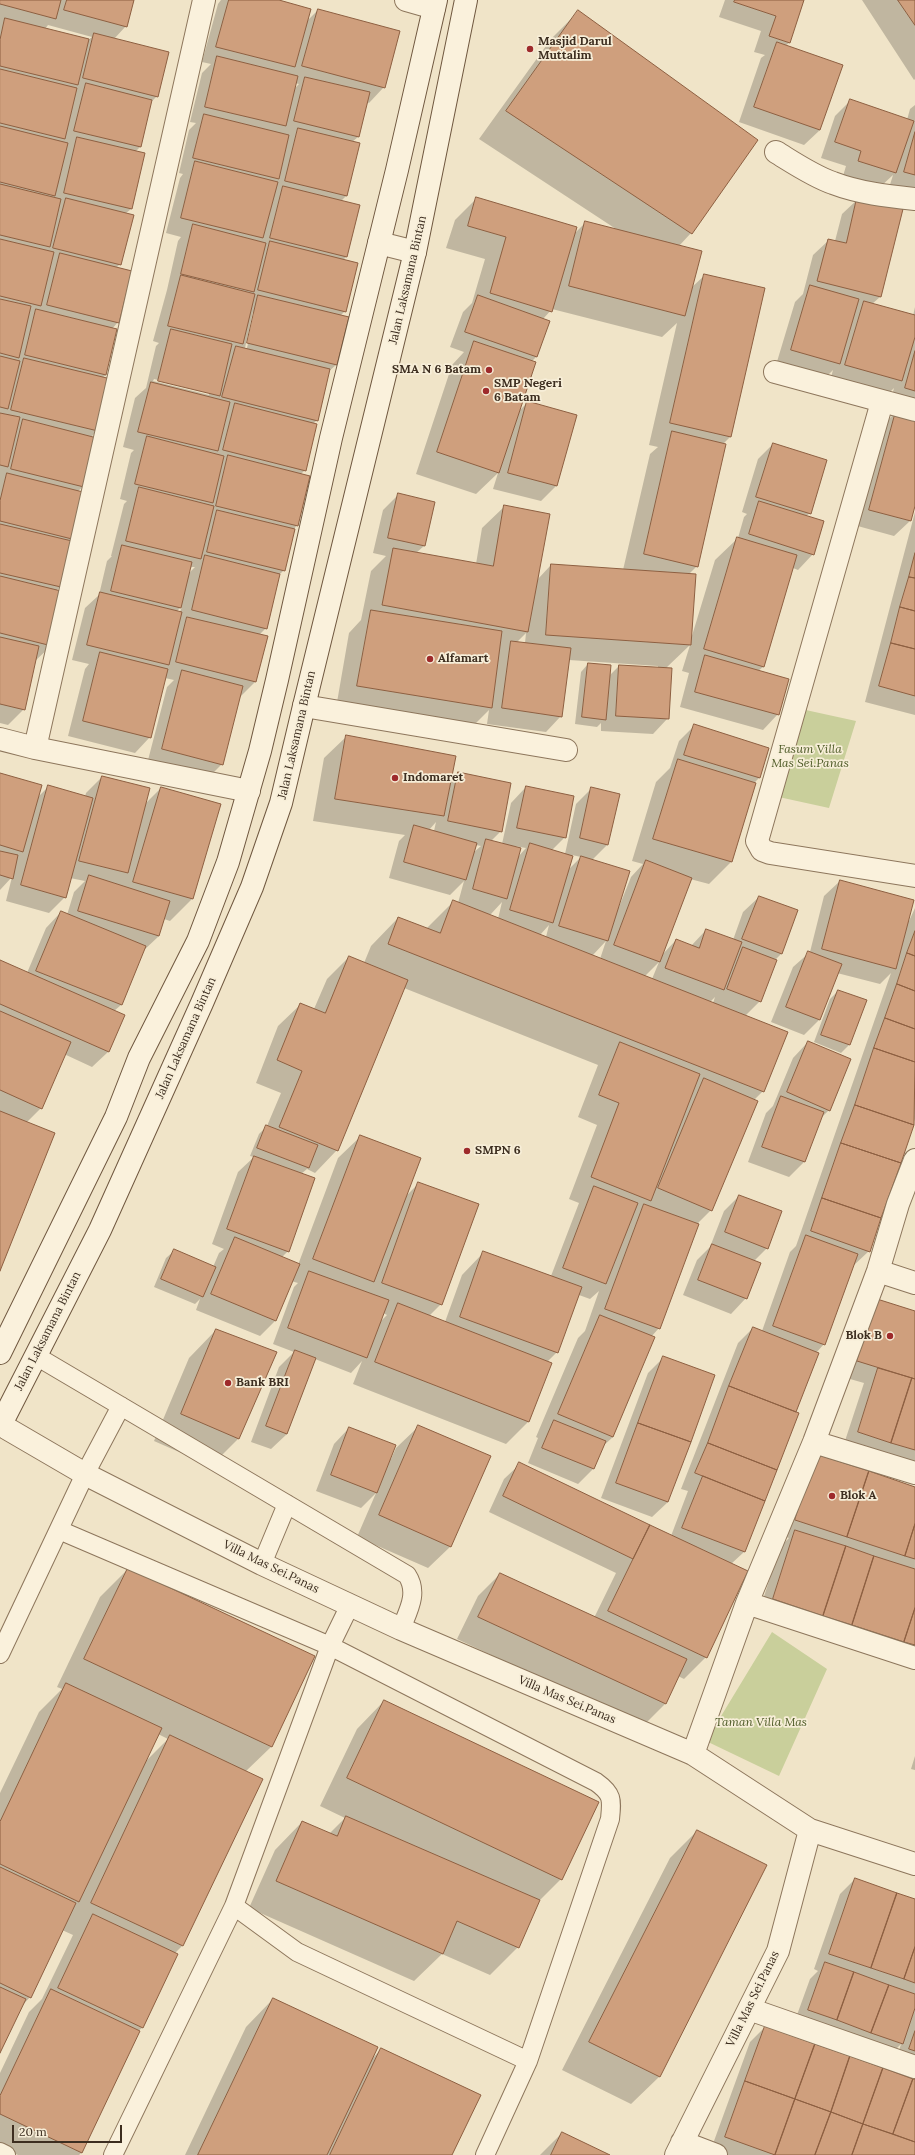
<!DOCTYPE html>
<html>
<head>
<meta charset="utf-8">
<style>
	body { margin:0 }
	#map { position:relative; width:915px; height:2155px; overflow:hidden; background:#f0e4c8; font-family:Lora,serif }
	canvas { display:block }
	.scale { position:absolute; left:12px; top:2125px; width:110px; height:18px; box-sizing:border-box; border:2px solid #3d2e20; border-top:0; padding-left:5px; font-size:12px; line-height:14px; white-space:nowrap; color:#3d2e20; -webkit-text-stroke:3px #f7eed8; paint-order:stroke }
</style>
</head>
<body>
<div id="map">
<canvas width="915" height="2155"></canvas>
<div class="scale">20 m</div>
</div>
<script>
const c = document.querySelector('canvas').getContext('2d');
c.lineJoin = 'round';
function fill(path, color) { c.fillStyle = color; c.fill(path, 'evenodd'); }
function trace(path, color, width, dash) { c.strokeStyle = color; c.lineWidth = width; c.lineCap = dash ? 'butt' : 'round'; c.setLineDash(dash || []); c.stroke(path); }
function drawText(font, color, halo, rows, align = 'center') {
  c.font = font + ' Lora,serif'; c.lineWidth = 3.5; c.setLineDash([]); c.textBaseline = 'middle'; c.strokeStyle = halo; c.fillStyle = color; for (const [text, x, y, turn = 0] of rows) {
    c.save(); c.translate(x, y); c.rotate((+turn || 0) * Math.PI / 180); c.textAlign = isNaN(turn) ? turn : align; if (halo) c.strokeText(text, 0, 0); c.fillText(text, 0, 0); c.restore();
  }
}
const green = new Path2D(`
	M792,707L856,721L829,808L765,794Z
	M772,1632L827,1669L779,1776L706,1741Z`);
const shadow = new Path2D(`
	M0,0H133L126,26L114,39L157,96L150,103L140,147L135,152L144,154L131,209L125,214L120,264L116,268L118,322L112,329L106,375L102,378L97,431L91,437L84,486L78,491L71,544L60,587L56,591L51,646L35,661L24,709L8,725L0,723ZM48,25L92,37L88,40L45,29Z
	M221,0H276L307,21L318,10L384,87L369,103L367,102L358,137L352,142L347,195L341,201L359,206L346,257L343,260L345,311L340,316L336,365L328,372L317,420L313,424L305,470L301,474L297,525L294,529L284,570L279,575L266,628L259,635L256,681L240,697L222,764L206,780L147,764L167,687L174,680L165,678L150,737L135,753L68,736L85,669L89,664L72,660L85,608L99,595L107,561L112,556H111L124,504L127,501L120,499L131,453L134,450L123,447L135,398L146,388L156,346L159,343L153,341L167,290L178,241L181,237L166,233L180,178L183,174L179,173L189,130L196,123L190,122L202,73L211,64L202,62L218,4ZM295,83L299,84L293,90ZM253,312H255L247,348H245ZM154,379L209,393V395L153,381ZM192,567H195L188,574L189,569ZM182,606L180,612H176Z
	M725,0H803L789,43L785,46L820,130L804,145L739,122L761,58L765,55L754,52L761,31L719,17Z
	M862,0H915V79L914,80Z
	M578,12L691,233L679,246L691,288L705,275L730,437L723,444L697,566L689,574L691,639L715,560L738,538L744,517L747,514L742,512L758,459L773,444L810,513L806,516L813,554L798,570L793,568L763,667L758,671L778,714L763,730L680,707L689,673L682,671L690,645L666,668L668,718L653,734L601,731V723L597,727L575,724L581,672L588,664L609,676L619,666L658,668V666L569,660L561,716L546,732L487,724L489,710L469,730L336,708L349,633L361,620L371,571L386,556L373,553L383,510L398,495L424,546L416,553L476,564L482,528L505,506L537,580L551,565L623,570L650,454L658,447L649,445L677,323L662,337L552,309L543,319L549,321L536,357L531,362L518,412L527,403L556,486L541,501L493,489L498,473L476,494L416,474L452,365L464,352L450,347L463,312L472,303L485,259L446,248L455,220L477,198L574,234L586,222L616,229L479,139L551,39ZM526,633L525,643L517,642Z
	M851,100L907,120L910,109L915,105V195L889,188L893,175L879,188L843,176L846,166L821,158L835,116Z
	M858,199L902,210L880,297L872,304L913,316L915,307V410L890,403L894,388L886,396L830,381L833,370L824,379L776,365L795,302L803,294L813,255L829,240L835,241L842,214Z
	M896,412L915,502L910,521L894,536L854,525L881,427Z
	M915,512V715L865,702Z
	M694,726L768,749L759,778L754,783L731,862L709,884L690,879L662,955L676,940L691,946L706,930L733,940L743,912L759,897L781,954L775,960L760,1001L745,1016L763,1091L754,1100L711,1210L697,1224L659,1328L651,1337L613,1437L602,1447L593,1469L578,1484L528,1463L538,1438L536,1437L578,1338L585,1331L599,1291L590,1299L579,1295L557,1352L547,1362L550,1364L528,1422L506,1444L353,1384L362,1361L351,1373L315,1359L287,1434L271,1449L251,1442L279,1367L294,1352L273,1344L294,1287L298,1283L291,1281L275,1321L260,1336L196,1310L200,1299L195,1304L154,1287L166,1258L174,1251L213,1267L219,1253L224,1249L212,1244L238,1172L254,1157L250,1156L259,1134L267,1126L281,1093L256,1083L278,1026L301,1004L314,1009L327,979L349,957L364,963L371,946L398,918L426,929L454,901L458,903L464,881L450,895L389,878L399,841L405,835L313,821L324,758L347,736L450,782L458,774L501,831L491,841L502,844L511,803L526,787L565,837L552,850L565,854L576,804L592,788L607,845L592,860L619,907L631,877L643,864L632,861L656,782L670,768L679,741ZM436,822L434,831L429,830ZM476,845L481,846L473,853ZM514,846L526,848L518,857ZM572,855L581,857L568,870ZM502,902L498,919L485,914H491ZM549,925L546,937L540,935ZM606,941L600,959L592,956ZM659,962L652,979L645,976ZM404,988L598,1065L578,1117L597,1125L569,1199L579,1203L551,1276L484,1252L462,1275L445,1322L429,1316L441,1304L419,1183L405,1197L361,1136L338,1158L298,1265L281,1258L288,1251L301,1174L307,1169L315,1173L337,1150ZM715,997L713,1003L710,1002ZM383,1313L387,1315L379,1323Z
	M0,774L38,797L49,786L85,797L86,793L102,777L145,804L161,788L220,804L192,899L170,921L164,919L159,936L143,951L121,1005L114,1011L124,1016L108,1052L92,1067L64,1054L41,1108L26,1123L0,1268V961L27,973L46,928L61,912L67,915L74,892L85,881L70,878L65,897L49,913L6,901L12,877L0,890Z
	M840,881L907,921H909L915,908V1119L869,1251L853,1266L824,1344L816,1353L795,1412L798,1414L744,1552L731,1564L706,1657L684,1679L678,1676L665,1704L643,1726L457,1639L478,1596L500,1574L594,1618L616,1573L489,1512L504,1479L520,1464L671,1536L688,1491L681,1489L738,1343L753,1328L762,1331L790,1252L796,1246L891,973L880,984L837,973L820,1019L804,1035L771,1022L793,967L810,952L824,896Z
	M838,991L866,1000L849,1045L841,1053L814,1042L830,999Z
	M808,1042L829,1110L820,1119L804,1162L789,1177L748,1162L766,1113L773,1106L793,1058Z
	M739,1196L767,1248L754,1261L746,1298L731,1314L683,1295L697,1260L710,1247L724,1211Z
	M915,1312V1470L843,1447L864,1383L843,1377L862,1316Z
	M216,1330L239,1438L211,1466L154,1441L189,1358Z
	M663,1358L668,1502L652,1517L601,1498L648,1373Z
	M419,1426L451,1546L428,1568L357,1537L376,1493L361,1508L316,1491L334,1444L349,1428L391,1459L396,1448Z
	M801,1471L915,1488V1666L758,1615L780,1547L789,1538L780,1535Z
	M128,1569L314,1657L271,1747L245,1772L261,1780L182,1946L175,1953L177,1954L142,2028L138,2031L82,2152L79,2155H18L0,2146V2073L29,2012L42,1999L73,1935L62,1930L30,1997L21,2007L0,2051V1793L39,1712L62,1689L57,1687L100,1597ZM158,1734L168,1739L145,1762Z
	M384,1701L561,1879L537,1903L518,1947L490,1975L442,1954L414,1981L249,1908L275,1850L302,1822L329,1834L345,1818L320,1806L357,1729Z
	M915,1756V1770L911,1769Z
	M697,1831L766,1865L659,2077L631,2104L562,2070L670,1858Z
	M855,1879L915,1900V2071L895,2064L901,2044L886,2059L793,2026L810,1979L818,1971L814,1969L840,1894Z
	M273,1999L372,2059L381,2049L451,2155H185L246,2027Z
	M765,2027L915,2081V2155H718L710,2152L750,2042Z
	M562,2133L608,2155H540Z`);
const building = new Path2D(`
	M0,0H61L56,19L0,4Z
	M67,0H134L127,27L64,10Z
	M229,0H279L311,9L295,67L216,47Z
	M735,0H804L790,43L769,36L776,16L734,2Z
	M898,0H915V25Z
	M318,9L400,31L385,88L302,66Z
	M578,10L758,140L692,234L506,111Z
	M5,18L89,39L78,85L0,66V40Z
	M94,33L169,52L158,97L83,78Z
	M777,42L843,65L820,130L754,107Z
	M217,56L298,76L286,126L205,107Z
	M0,69L77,88L65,139L0,123Z
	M305,77L370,92L359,137L294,121Z
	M86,83L152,100L141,147L74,131Z
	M850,99L914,121L896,173L858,161L861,151L835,142Z
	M204,114L289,135L279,179L193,158Z
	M0,126L68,143L55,196L0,182Z
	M298,128L360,143L347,196L285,181Z
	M915,132V175L904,172Z
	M77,137L145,153L132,209L64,193Z
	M195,161L278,182L263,238L181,218Z
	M0,184L61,199L50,247L0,235Z
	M283,186L360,205L347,257L270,238Z
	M476,197L577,227L552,312L490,293L506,237L468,226Z
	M66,198L134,215L121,265L53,248Z
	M857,198L903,209L881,297L817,281L828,239L846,243Z
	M585,221L702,251L685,316L569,286Z
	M193,224L266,243L254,292L181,274Z
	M0,239L54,252L41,306L0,296Z
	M270,241L358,263L346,312L258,290Z
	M60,253L132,271L119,323L47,305Z
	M704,274L765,288L731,437L670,423Z
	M181,275L255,294L243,344L168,326Z
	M810,285L859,299L840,364L791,350Z
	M258,295L349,317L337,365L247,343Z
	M478,295L550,321L537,357L465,332Z
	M0,299L31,306L19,358L0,353Z
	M864,301L915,315V337L902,381L845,365Z
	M36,309L117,329L106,375L25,355Z
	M171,329L232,344L220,396L158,381Z
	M474,341L536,362L499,473L437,452Z
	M236,346L330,369L318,421L222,397Z
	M915,351V391L905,388Z
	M0,356L20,361L8,409L0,407Z
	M24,358L111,379L98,431L11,410Z
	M151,382L230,402L218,451L138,432Z
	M527,401L577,415L557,486L508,473Z
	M235,403L317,424L306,471L223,450Z
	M896,411L915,416V506L911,521L869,510Z
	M0,413L20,417L8,467L0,465Z
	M23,419L97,438L84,487L11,469Z
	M672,431L726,444L698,567L644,554Z
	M147,436L224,456L213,503L135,484Z
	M773,443L827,460L811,514L756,497Z
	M228,455L310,476L298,526L216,506Z
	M7,473L87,493L76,540L0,521V501Z
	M139,487L214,506L201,559L126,541Z
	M398,493L435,502L425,546L388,538Z
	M759,501L824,521L814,555L749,534Z
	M504,505L550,514L528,632L382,605L393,548L493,566Z
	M217,510L295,529L285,571L207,552Z
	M0,524L72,541L61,587L0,573Z
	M737,537L797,555L764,667L704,649Z
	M122,545L192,562L181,608L111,591Z
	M915,553V578L909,577Z
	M205,555L280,574L267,629L192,610Z
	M551,564L696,574L691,645L546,635Z
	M0,576L65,592L52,646L0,633Z
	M909,577L915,578V611L900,607Z
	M100,592L182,612L169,665L87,645Z
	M900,607L915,611V649L891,643Z
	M371,610L502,631L492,708L357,686Z
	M187,617L268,636L256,682L176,662Z
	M0,637L39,646L25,710L0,704Z
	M511,641L571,648L562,717L502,708Z
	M891,643L915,649V696L879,686Z
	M100,652L168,669L151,738L83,721Z
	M705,655L789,679L779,715L695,692Z
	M588,663L611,665L606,720L582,717Z
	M619,665L672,668L669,719L616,716Z
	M182,670L243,686L223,765L162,749Z
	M694,724L769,748L760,778L684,755Z
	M346,735L456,756L444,816L335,799Z
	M678,759L756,783L732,862L653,839Z
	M458,772L511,783L502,832L448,821Z
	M0,773L42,785L23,852L0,845Z
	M102,776L150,788L128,873L79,861Z
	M48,785L93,798L66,898L21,885Z
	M526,786L574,796L566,838L517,828Z
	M161,787L221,804L193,899L133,882Z
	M591,787L620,794L608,845L580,838Z
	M414,825L477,843L466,880L404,862Z
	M486,839L521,848L507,899L473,889Z
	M530,843L573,856L553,923L510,910Z
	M0,851L18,855L13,879L0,875Z
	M581,856L630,871L608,941L559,926Z
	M646,860L692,878L660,962L614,945Z
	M89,875L170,901L159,936L78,911Z
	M840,880L914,900L896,969L822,949Z
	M759,896L798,910L782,954L742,939Z
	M453,900L788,1032L764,1092L388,944L398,917L440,933Z
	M61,911L146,946L122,1005L36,971Z
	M706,929L742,942L724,990L665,968L676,939L699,948Z
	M915,931V956L907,953Z
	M743,947L777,960L761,1002L727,989Z
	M808,951L842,964L820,1020L786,1007Z
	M907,953L915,956V991L897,984Z
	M349,956L408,980L338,1151L279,1127L302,1071L277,1060L300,1003L325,1013Z
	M0,960L125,1015L109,1052L0,1004Z
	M897,984L915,991V1029L885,1018Z
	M838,990L867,1000L850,1045L821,1035Z
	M0,1011L71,1042L42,1109L0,1090Z
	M885,1018L915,1029V1062L874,1048Z
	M808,1041L851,1059L830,1111L787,1092Z
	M620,1042L700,1074L651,1201L591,1177L619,1103L599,1095Z
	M874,1048L915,1062L914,1125L855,1105Z
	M704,1078L758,1101L712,1211L658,1188Z
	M781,1096L824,1112L805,1162L762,1147Z
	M855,1105L914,1125L901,1163L841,1143Z
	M0,1111L55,1133L0,1271Z
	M266,1125L318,1145L309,1168L257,1148Z
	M360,1135L421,1158L374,1282L313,1259Z
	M841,1143L901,1163L881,1218L822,1198Z
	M254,1156L315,1178L289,1252L227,1229Z
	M418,1182L479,1204L442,1305L382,1283Z
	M594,1186L638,1203L606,1284L563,1268Z
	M739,1195L782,1211L768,1249L725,1232Z
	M822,1198L881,1218L870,1252L811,1231Z
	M644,1204L699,1224L660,1329L605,1309Z
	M806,1235L858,1254L825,1345L773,1326Z
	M235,1237L300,1264L276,1321L211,1294Z
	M712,1244L761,1263L747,1299L698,1280Z
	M174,1249L216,1267L203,1297L161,1279Z
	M483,1251L582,1287L558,1353L460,1317Z
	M309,1271L389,1300L367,1358L288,1328Z
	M877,1299L915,1311V1379L857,1361Z
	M398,1303L552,1363L529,1422L375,1362Z
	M600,1315L655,1337L613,1437L558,1414Z
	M753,1327L819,1353L796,1412L729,1386Z
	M216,1329L277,1352L239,1439L181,1414Z
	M295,1350L316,1358L287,1434L266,1426Z
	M663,1356L715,1375L691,1442L638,1423Z
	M878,1368L912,1378L891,1443L858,1432Z
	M912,1378L915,1379V1450L891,1443Z
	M729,1386L799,1413L777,1470L708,1443Z
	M554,1420L606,1441L594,1469L542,1448Z
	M638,1423L691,1442L668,1502L616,1483Z
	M418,1425L491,1456L451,1547L379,1515Z
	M349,1427L396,1445L377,1493L331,1475Z
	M708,1443L777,1470L765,1501L695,1473Z
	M816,1454L869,1471L847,1537L795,1520Z
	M519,1462L650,1525L633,1559L503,1496Z
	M869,1471L915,1487V1524L905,1556L847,1537Z
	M703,1476L765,1501L745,1552L682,1528Z
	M915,1524V1559L905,1556Z
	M650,1525L748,1571L707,1658L608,1611Z
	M795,1530L846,1546L823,1616L773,1599Z
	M846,1546L874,1556L852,1625L823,1616Z
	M874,1556L915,1569V1608L904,1642L852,1625Z
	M128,1568L315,1656L272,1747L84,1659Z
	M500,1573L687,1659L666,1704L478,1617Z
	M915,1608V1645L904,1642Z
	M66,1683L162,1728L79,1902L0,1864V1822Z
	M384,1700L599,1802L562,1880L347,1778Z
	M170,1735L263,1779L183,1946L91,1903Z
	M346,1816L540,1900L519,1948L457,1921L443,1954L276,1881L302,1821L337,1836Z
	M697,1830L767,1865L660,2077L589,2042Z
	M0,1867L76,1903L31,1998L0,1983Z
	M855,1878L897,1893L871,1968L829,1954Z
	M897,1893L915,1899V1947L904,1979L871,1968Z
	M93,1914L178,1954L143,2028L58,1988Z
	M915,1947V1983L904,1979Z
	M825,1962L854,1972L837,2020L808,2010Z
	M854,1972L889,1985L871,2033L837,2020Z
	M889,1985L915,1994V2008L903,2044L871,2033Z
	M0,1987L26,1999L0,2053Z
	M51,1989L140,2031L82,2153L0,2114V2096Z
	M273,1998L378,2047L327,2155H198Z
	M765,2026L815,2044L795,2099L745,2081Z
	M915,2031V2051L909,2049Z
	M815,2044L850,2056L831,2112L795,2099Z
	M381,2048L481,2095L452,2155H330Z
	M850,2056L883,2068L863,2124L831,2112Z
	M883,2068L913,2079L893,2134L863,2124Z
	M913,2079H915V2142L893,2134Z
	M745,2081L795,2099L775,2155L725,2137Z
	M795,2099L831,2112L815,2155H775Z
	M831,2112L863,2124L852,2155H815Z
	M863,2124L915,2142V2155H852Z
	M562,2132L610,2155H551Z`);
const lane = new Path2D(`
	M36,1356L407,1575C419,1593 408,1611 401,1629
	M59,1530L330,1646L596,1782C613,1794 612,1800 610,1819L528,2061L485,2155
	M262,1564L287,1504
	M0,1654L85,1474L121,1406
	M234,1906L297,1952L528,2061
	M0,2152L6,2155
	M113,2155L234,1906L330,1646L350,1605`);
const street = new Path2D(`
	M406,0L434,8
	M776,152C794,163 813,176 833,183C859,193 887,196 915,199
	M379,243L415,252
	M775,372L915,410
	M882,402L757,841L762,850L770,853L915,876
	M304,706L566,750
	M0,739L35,748L249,791
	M35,748L204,0
	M878,1271L915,1283
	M1,1425L85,1474L262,1564L401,1629L693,1754L810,1830L915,1864
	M814,1442L915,1473
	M747,1603L915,1658
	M693,1754L747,1603L814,1442L878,1271L898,1204L915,1160
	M749,2009L915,2067
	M682,2142L716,2155
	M676,2155L778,1951L810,1830`);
const secondary = new Path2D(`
	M0,1353L116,1117L139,1058L198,941L228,862L260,751L277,680L331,438L397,170L436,0
	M0,1426L100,1230L202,1003L252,887L281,803L304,706L415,252L466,0`);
const markers = [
	[530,49,4,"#9e2a2b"],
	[489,370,4,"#9e2a2b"],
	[486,391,4,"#9e2a2b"],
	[430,659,4,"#9e2a2b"],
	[395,778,4,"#9e2a2b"],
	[467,1151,4,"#9e2a2b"],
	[890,1336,4,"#9e2a2b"],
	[228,1383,4,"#9e2a2b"],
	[832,1496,4,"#9e2a2b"]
];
const poiNames = [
	["Masjid Darul",538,42],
	["Muttalim",538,56],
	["SMA N 6 Batam",481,370,"right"],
	["SMP Negeri",494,384],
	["6 Batam",494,398],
	["Alfamart",438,659],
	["Indomaret",403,778],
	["SMPN 6",475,1151],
	["Blok B",882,1336,"right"],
	["Bank BRI",236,1383],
	["Blok A",840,1496]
];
const streetNames = [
	["Jalan Laksamana Bintan",408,280,-77],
	["Jalan Laksamana Bintan",297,735,-77],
	["Jalan Laksamana Bintan",186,1038,-66],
	["Jalan Laksamana Bintan",48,1331,-63],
	["Villa Mas Sei.Panas",271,1567,26],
	["Villa Mas Sei.Panas",567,1700,23],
	["Villa Mas Sei.Panas",753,1999,-64]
];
const parkNames = [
	["Fasum Villa",810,750],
	["Mas Sei.Panas",810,764],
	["Taman Villa Mas",761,1723]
];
fill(green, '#c9cf9b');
fill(shadow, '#0003');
fill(building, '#cf9f7d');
trace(building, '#8d5f41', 1);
trace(lane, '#8d765c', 20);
trace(street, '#8d765c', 24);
trace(secondary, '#6f573f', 24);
trace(lane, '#faf1dc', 18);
trace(street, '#faf1dc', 22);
trace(secondary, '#faf1dc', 22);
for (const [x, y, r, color] of markers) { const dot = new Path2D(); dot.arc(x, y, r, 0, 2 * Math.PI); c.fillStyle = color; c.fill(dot); trace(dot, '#f7eed8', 1.5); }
drawText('bold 12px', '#3d2e20', '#f7eed8', poiNames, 'left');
drawText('12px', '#3d2e20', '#f7eed8', streetNames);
drawText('italic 12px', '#4d5a26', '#f7eed8', parkNames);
</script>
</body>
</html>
